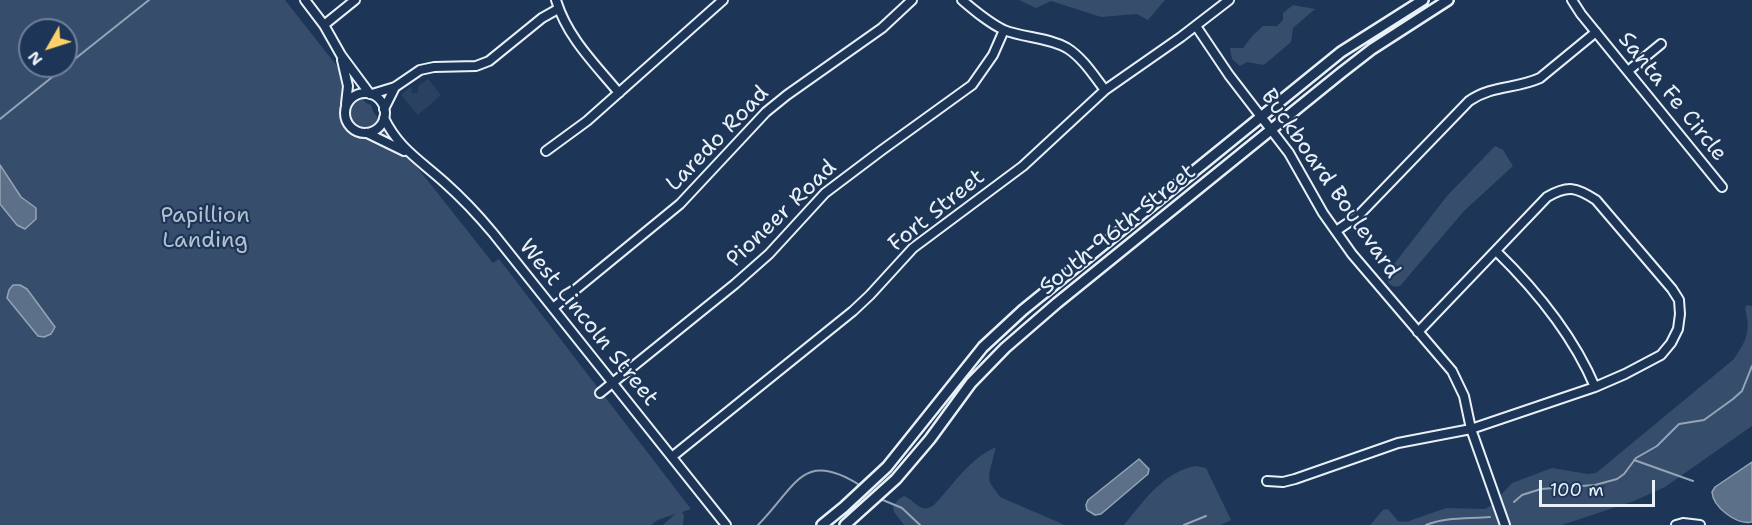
<!DOCTYPE html>
<html>
<head>
<meta charset="utf-8">
<style>
	body { margin:0 }
	#map { position:relative; width:1752px; height:525px; overflow:hidden; background:#1d3557; font-family:"Shantell Sans",sans-serif }
	canvas { display:block }
	.north { position:absolute; left:18px; top:18px; width:60px; height:60px; box-sizing:border-box; background:#1d3557; border:2px solid #6e8097; border-radius:50%; rotate:231deg; font-size:16px; font-weight:700; line-height:24px; text-align:center; color:#e8f1f8 }
	.north::after { content:''; display:block; margin:auto; width:21px; height:27px; background:#ffd166; clip-path:polygon(50% 0,100% 100%,50% 72%,0 100%) }
	.scale { position:absolute; left:1539px; top:480px; width:116px; height:27px; box-sizing:border-box; border:3px solid #e8f1f8; border-top:0; padding-left:8px; font-size:18px; line-height:21px; white-space:nowrap; color:#e8f1f8; -webkit-text-stroke:4px #1d3557; paint-order:stroke }
</style>
</head>
<body>
<div id="map">
<canvas width="1752" height="525"></canvas>
<div class="north">N</div>
<div class="scale">100 m</div>
</div>
<script>
const c = document.querySelector('canvas').getContext('2d');
c.lineJoin = 'round';
function fill(path, color) { c.fillStyle = color; c.fill(path, 'evenodd'); }
function trace(path, color, width, dash) { c.strokeStyle = color; c.lineWidth = width; c.lineCap = dash ? 'butt' : 'round'; c.setLineDash(dash || []); c.stroke(path); }
function drawText(font, color, halo, rows, align = 'center') {
  c.font = font + ' "Shantell Sans",sans-serif'; c.lineWidth = 4.5; c.setLineDash([]); c.textBaseline = 'middle'; c.strokeStyle = halo; c.fillStyle = color; for (const [text, x, y, turn = 0] of rows) {
    c.save(); c.translate(x, y); c.rotate((+turn || 0) * Math.PI / 180); c.textAlign = isNaN(turn) ? turn : align; if (halo) c.strokeText(text, 0, 0); c.fillText(text, 0, 0); c.restore();
  }
}
const built = new Path2D(`
	M428,79L441,95L418,115L401,95L411,86L412,93H418V86Z`);
const green = new Path2D(`
	M0,0H285L366,103L371,105L374,113L493,263L499,259L691,509L682,512L684,515L683,525H663L675,514L658,520L651,525H0ZM30,30H66V66H30Z
	M1019,0H1165L1148,20L1137,14L1101,17L1051,1L1036,8Z
	M1293,5L1315,9L1293,28L1291,42L1264,65L1247,62L1240,66L1232,59L1230,48H1243L1253,35L1263,26H1277L1283,20V13Z
	M1495,146L1503,150L1513,166L1464,211L1400,286C1391,289 1385,281 1387,273L1447,196Z
	M1747,305L1752,306V426L1665,487L1634,501L1562,525H1370L1383,510L1388,509L1398,521L1406,522L1446,508L1485,509L1492,505L1512,483L1552,468L1588,474L1596,473L1734,359C1747,339 1751,332 1745,308Z
	M996,447L989,474L990,483L1000,497L1065,525H904L894,512L893,506L899,499L904,496C915,500 920,514 933,506C954,484 969,459 996,447Z
	M1195,466L1206,468L1231,520L1221,525H1124C1144,501 1162,473 1195,466Z`);
const water = new Path2D(`
	M0,165L21,197L36,208V219L25,229L17,225L0,204Z
	M13,285H20L27,289L55,327L51,334L44,337L38,336L7,298L9,290Z
	M1139,459L1149,469L1148,474L1101,514L1095,515L1087,510L1086,505L1088,500Z
	M1752,462V522C1736,525 1713,507 1712,492L1715,487Z`);
const stream = new Path2D(`
	M66,66L149,0
	M0,119L66,66
	M1634,460L1693,481
	M878,498L902,508L920,525
	M1514,502L1522,495L1541,489L1595,485L1617,479L1624,474L1636,458L1657,446L1679,424L1704,420L1733,399L1742,391L1752,366
	M758,525C796,487 802,448 861,486
	M1184,525L1206,516
	M1426,525C1446,517 1468,519 1490,517`);
const minor = new Path2D(`
	M305,0L324,25L341,55L370,94
	M556,0C567,37 595,64 619,93
	M962,0C975,11 989,23 1004,30C1024,38 1048,37 1067,48C1083,58 1094,76 1105,90
	M1572,0L1581,14L1722,187
	M324,25L355,0
	M1196,26L1229,75L1289,153L1323,213L1352,254L1452,371L1464,396L1471,429L1505,525
	M342,60L348,86L346,104
	M1628,71L1661,44
	M345 113a20 20 0 1 1 40 0a20 20 0 1 1-40 0Z
	M372,94L395,87L420,70L434,67L476,66L489,61L542,18L558,9
	M384,109L395,87
	M384,118C398,148 421,161 444,182C462,198 478,215 493,233L726,525
	M367,133L404,151
	M546,151L587,121L723,0
	M1336,231L1358,216L1469,101C1492,85 1516,89 1540,78L1596,32
	M1496,251C1536,290 1573,335 1595,387
	M553,308L680,204L766,112L787,95L882,28L912,0
	M600,393L735,284L769,254L825,193L882,150L972,85L993,55L1004,30
	M673,456L853,311L870,295L913,248L1023,166L1105,90L1181,37L1229,0
	M1267,481L1283,482L1295,479L1398,443L1471,429L1595,387L1625,374L1661,355L1671,343L1678,329L1680,314L1679,300L1672,289L1596,200C1576,187 1568,185 1547,197L1418,332
	M1676,525L1683,523L1700,525`);
const major = new Path2D(`
	M822,525L844,507L887,467L983,347L1023,310L1341,52L1423,0
	M845,525L896,479L930,439L971,383L1005,348L1057,303L1341,73L1372,49L1448,0`);
const streetNames = [
	["Santa Fe Circle",1672,97,51],
	["Laredo Road",718,139,-46],
	["Buckboard Boulevard",1330,184,55],
	["Fort Street",937,211,-39],
	["Pioneer Road",782,214,-44],
	["South 96th Street",1118,230,-39],
	["West Lincoln Street",588,323,51]
];
const parkNames = [
	["Papillion",205,216],
	["Landing",205,241]
];
fill(built, '#2a4162');
fill(green, '#374d6c');
fill(water, '#5d7089');
trace(water, '#95a4b5', 1.5);
trace(stream, '#95a4b5', 2);
trace(minor, '#e8f1f8', 12);
trace(major, '#e8f1f8', 14);
trace(minor, '#1d3557', 8);
trace(major, '#1d3557', 9);
drawText('22px', '#e8f1f8', '#1d3557', streetNames);
drawText('22px', '#b3c0ce', '#1d3557', parkNames);
</script>
</body>
</html>
